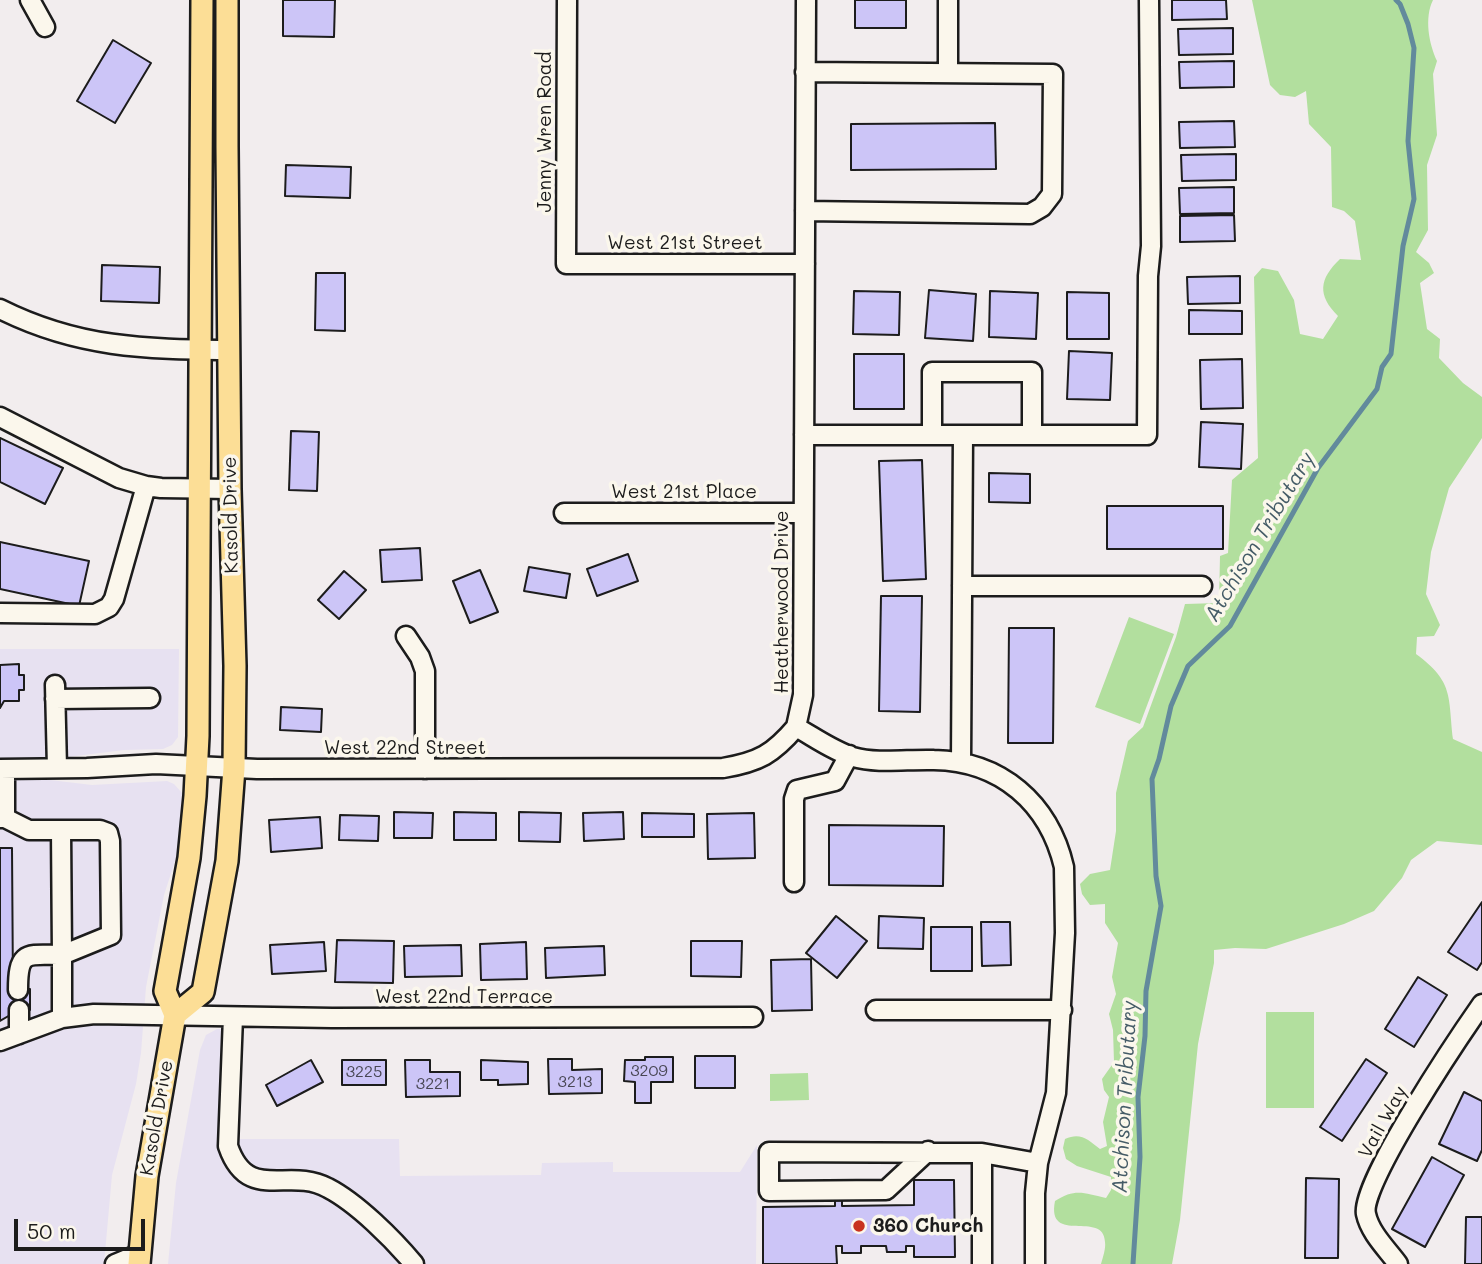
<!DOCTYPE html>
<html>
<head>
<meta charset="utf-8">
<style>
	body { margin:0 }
	#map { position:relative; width:1482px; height:1264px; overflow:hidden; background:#f2edee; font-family:Mali,sans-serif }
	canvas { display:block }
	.scale { position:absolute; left:14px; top:1219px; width:131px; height:32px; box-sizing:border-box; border:4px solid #1c1c1c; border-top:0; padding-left:9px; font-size:21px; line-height:24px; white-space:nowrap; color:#1c1c1c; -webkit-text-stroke:5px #fbf7ec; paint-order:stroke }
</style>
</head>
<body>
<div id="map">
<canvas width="1482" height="1264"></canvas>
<div class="scale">50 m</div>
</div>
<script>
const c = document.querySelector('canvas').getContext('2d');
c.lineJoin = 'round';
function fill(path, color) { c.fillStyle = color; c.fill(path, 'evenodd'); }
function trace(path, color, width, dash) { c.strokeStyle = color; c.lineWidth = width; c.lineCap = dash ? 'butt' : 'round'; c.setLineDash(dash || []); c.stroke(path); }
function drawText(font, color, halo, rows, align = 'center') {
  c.font = font + ' Mali,sans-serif'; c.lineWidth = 7; c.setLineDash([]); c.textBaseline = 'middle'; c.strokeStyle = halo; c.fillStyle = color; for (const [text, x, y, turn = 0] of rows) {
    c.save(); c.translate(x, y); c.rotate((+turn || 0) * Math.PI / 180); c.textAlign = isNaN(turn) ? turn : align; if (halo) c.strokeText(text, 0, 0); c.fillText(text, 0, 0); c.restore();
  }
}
const built = new Path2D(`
	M0,649H179L178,737L172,745L163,749L124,750L68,757L0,759Z
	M0,780H50L92,785L167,781L174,784L182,793L183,807L177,855L164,895L146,987L141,1053L136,1084L112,1175L104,1264H0Z
	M217,1029H242L237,1139H399L400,1176L541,1175L542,1163L613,1162V1172H740L757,1145L756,1264H168L176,1183L200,1050L206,1035Z`);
const green = new Path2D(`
	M1252,0H1433C1424,18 1429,44 1437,61L1433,74L1437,135L1427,165L1428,230L1416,252L1429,263L1434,273L1420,283L1427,329L1440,339L1439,358L1463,383L1482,397V438L1449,488L1431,552L1426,594L1440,625L1434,636L1417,637L1416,654C1454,682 1448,696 1453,739L1482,752V845L1437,841L1411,860L1402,878L1374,911L1344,924L1266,949L1235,948L1214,950V963L1198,1044L1180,1220L1172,1264H1101C1103,1257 1106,1248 1105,1242C1104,1209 1046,1246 1055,1201C1075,1188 1084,1193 1106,1198L1111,1190V1177L1077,1166L1066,1159L1063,1148L1065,1139C1081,1132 1088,1140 1100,1149L1107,1146L1103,1122L1109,1097L1104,1090L1102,1079L1114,1062L1113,1030L1109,1014L1116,994L1112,977L1118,943L1105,923V904L1090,905L1082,894L1080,884L1090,874L1110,870L1116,831V793L1128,741L1143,727L1176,637L1185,604L1219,603L1220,556L1228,553L1232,480L1258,458L1254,277L1262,268L1278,271L1294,300L1300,334L1323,339L1338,316C1317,295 1319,279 1340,259L1361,260L1355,221L1344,211L1332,207L1331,147L1309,124L1306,91L1295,97L1280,95L1270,85Z
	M1129,617L1174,634L1140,724L1095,707Z
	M1266,1012H1314V1108H1266Z
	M808,1073L809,1100L770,1101V1074Z`);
const stream = new Path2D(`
	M1133,1264L1140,1157L1138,1097L1145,1036L1146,991L1161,906L1156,876L1152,779L1159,759L1171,706L1188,666L1230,626L1318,468L1377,389L1382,367L1391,354L1403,246L1414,199L1408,141L1414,48L1408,24L1400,4L1396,0`);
const building = new Path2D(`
	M283,0H335L334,37L283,36Z
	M855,0H906V28H855Z
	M1172,0H1226L1227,19L1172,20Z
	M1233,28V54L1179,55L1178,29Z
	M113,40L151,63L115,123L77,101Z
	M1234,61V87L1180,88L1179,62Z
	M1234,121L1235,147L1180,148L1179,122Z
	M995,123L996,169L851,170V124Z
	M1236,154V180L1182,181L1181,155Z
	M286,165L351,167L350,198L285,196Z
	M1234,187V213L1180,214L1179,188Z
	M1234,215L1235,241L1180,242V216Z
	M102,265L160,267L159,303L101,301Z
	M316,273H345V331L315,330Z
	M1240,276V303L1188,304L1187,277Z
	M929,290L976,294L973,341L925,338Z
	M854,291L900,292L899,335L853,334Z
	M990,291L1038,293L1036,339L989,337Z
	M1067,292L1109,293V339H1067Z
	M1189,310L1242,311V334H1189Z
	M1069,351L1112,353L1110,400L1067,399Z
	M854,354H904V409H854Z
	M1242,359L1243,408L1201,409L1200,360Z
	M1201,422L1243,424L1241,469L1199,467Z
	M291,431L319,432L317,491L289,490Z
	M0,438L63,468L45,504L0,482Z
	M922,460L926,579L883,581L879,461Z
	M989,473L1030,474V503L989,502Z
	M1107,506H1223V549H1107Z
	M0,542L89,561L79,606L0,589Z
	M420,548L422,580L382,582L380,550Z
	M628,554L638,581L597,596L587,569Z
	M529,567L570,574L566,598L524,591Z
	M480,570L498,612L470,623L453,581Z
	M344,571L366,590L339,619L318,600Z
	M881,596H922L920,712L879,711Z
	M1009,628H1054L1053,743H1008Z
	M19,664V675H24V690H19V701H4L0,708V665Z
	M281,707L322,709L321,732L280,730Z
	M394,812L433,813L432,838H394Z
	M454,812L496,813V840H454Z
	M519,812L561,813L560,842L519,841Z
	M623,812L624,839L584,841L583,813Z
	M642,813L694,814V837H642Z
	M754,813L755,858L708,859L707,814Z
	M340,815L379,816L378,841L339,840Z
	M320,817L322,848L271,852L269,820Z
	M829,825L944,826L943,886L829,885Z
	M0,848H12L13,990L30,989V1010H12V1014L0,1021Z
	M1482,902V962L1477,970L1448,952Z
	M836,916L867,941L837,978L806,953Z
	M879,916L924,918L923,949L878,948Z
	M981,922H1010L1011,965L982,966Z
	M931,927H972V971H931Z
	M337,940L394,941L393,983L335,982Z
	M691,941H742L741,977L691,976Z
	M324,942L326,971L272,974L270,945Z
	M526,942L527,979L481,980L480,944Z
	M461,945L462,976L405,977L404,946Z
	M604,946L605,975L546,978L545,948Z
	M811,959L812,1010L772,1011L771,960Z
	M1418,977L1447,995L1414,1047L1385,1029Z
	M695,1056H735V1088H695Z
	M645,1057H673V1082H651V1103H635V1082L624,1081L625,1060H645Z
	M548,1059H572V1070L602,1069V1093L549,1094Z
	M1366,1059L1387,1073L1342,1141L1320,1127Z
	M311,1060L323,1082L277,1106L266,1085Z
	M342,1060H386V1085H342Z
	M405,1060H430V1072H460V1096L406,1097Z
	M481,1060L528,1062V1084L498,1085V1080H481Z
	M1464,1092L1482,1101V1150L1477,1161L1439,1144Z
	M1432,1157L1464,1175L1425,1247L1392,1229Z
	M1306,1178L1339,1179L1338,1258H1305Z
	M914,1180H954L955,1257H914V1246H906V1252H887L886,1246H861V1253H842V1246H836L837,1264H763V1207L835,1206V1199H842V1206L914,1205Z
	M1466,1217H1482V1264H1465Z`);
const minor = new Path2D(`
	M30,0L45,27
	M567,0L566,264H805
	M806,0L803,695L796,727C814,737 833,751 853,757C878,764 908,759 934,760C1001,761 1049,803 1064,867L1065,933L1056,1093L1038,1163L1035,1193V1264
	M948,73V0
	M805,211L1030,214L1042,207L1052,194L1053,74L805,72
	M0,309C78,348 144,349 229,350
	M0,417L119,478L146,486L161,488L230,489
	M804,435H1147L1148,276L1151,246L1149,0
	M932,435V372H1032V435
	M564,513H803
	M962,586H1202
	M0,613L95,614L109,607L114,599L146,486
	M406,636L420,657L425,671V769
	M55,685L57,768
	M55,699L150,698
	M961,762L963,435
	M0,769L87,768L156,764L257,769L723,768C759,762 773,754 796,727
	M0,818H5V769
	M5,818L29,830H100L108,833L110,841L111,935L62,955V1018
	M794,882V799L797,790L835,781L849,755
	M18,990C18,949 27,955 62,955L61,830
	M19,1010V1034
	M876,1010H1062
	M233,1017L228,1146C248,1204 288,1166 328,1188C357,1203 393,1239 414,1264
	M0,1041L62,1018L94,1014L332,1018L753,1017
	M928,1151L886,1190L769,1191V1152L982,1153
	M115,1264L139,1254
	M982,1264V1153L1038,1163
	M1398,1264C1387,1249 1370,1233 1366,1214C1359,1185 1461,1034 1482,1004`);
const major = new Path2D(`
	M175,1015L203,992L227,861L234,768L235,666L230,489L227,147V0
	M139,1264L147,1176L175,1015L165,991L189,858L195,796L198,736L202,0`);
const markers = [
	[859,1226,7,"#c8321e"]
];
const numberNames = [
	["3209",649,1071],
	["3225",364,1072],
	["3213",575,1082],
	["3221",433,1084]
];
const streetNames = [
	["Jenny Wren Road",545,132,-90],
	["West 21st Street",685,243],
	["West 21st Place",684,492],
	["Kasold Drive",231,515,-91],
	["Heatherwood Drive",782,602,-90],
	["West 22nd Street",405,748],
	["West 22nd Terrace",464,997],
	["Kasold Drive",157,1118,-80],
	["Vail Way",1383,1122,-61]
];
const poiNames = [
	["360 Church",873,1226]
];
const waterNames = [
	["Atchison Tributary",1260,537,-59],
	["Atchison Tributary",1125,1097,-87]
];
fill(built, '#e7e1f1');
fill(green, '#b2df9e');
trace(stream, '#628a9c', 5);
fill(building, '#ccc5f7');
trace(building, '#1c1c1c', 2);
trace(minor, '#1c1c1c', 23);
trace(major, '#1c1c1c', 26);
trace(minor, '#fbf7ec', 18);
trace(major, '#fcde96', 21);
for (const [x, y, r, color] of markers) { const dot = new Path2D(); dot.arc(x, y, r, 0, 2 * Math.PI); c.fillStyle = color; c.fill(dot); trace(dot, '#fbf7ec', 2.5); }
drawText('16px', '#484653', null, numberNames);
drawText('19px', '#1c1c1c', '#fbf7ec', streetNames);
drawText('bold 19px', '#1c1c1c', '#fbf7ec', poiNames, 'left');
drawText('italic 21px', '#455c67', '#fbf7ec', waterNames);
</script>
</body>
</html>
